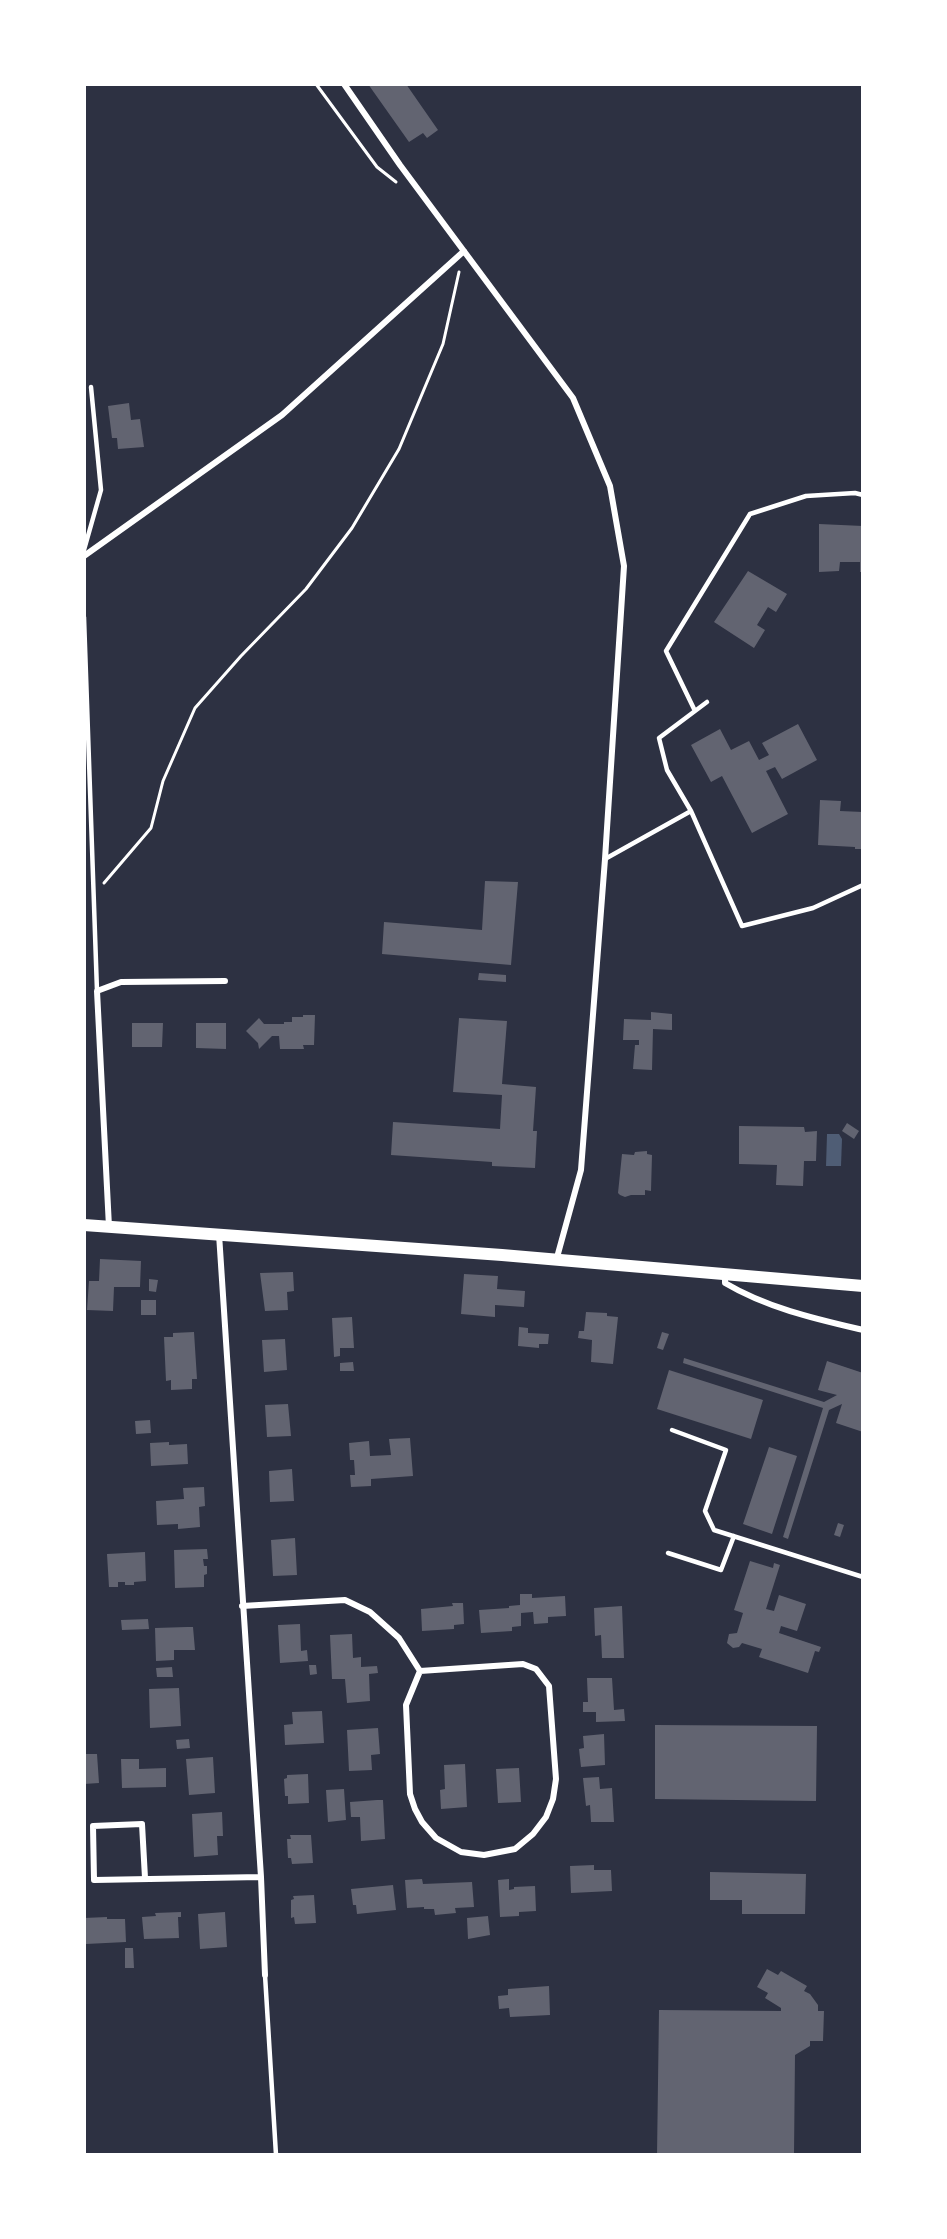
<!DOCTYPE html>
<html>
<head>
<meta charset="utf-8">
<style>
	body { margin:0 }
	#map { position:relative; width:947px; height:2239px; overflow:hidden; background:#2d3142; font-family:"DM Sans",sans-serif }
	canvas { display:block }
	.frame { position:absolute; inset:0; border:86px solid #fff; pointer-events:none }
</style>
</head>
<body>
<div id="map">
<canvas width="947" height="2239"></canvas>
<div class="frame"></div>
</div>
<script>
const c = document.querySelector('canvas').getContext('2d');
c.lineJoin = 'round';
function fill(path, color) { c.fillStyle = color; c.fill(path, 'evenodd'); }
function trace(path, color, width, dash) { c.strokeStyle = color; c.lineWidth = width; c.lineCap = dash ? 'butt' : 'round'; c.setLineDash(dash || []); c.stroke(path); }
const water = new Path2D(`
	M827,1134H839L842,1139L841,1166H826Z`);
const building = new Path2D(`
	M368,84H406L438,130L427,138L423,133L409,142Z
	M129,403L131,420L140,419L144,447L118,449L117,438H112L108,406Z
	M819,524L863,526V572H860V562H840L839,571L819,572Z
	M748,571L787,594L776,612L768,607L757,625L765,630L754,648L714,622Z
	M798,724L817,760L782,779L775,767L766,771L788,814L752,833L722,776L711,782L691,745L720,729L731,750L749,741L759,760L769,755L762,743Z
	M820,800L841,801L840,811L863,812V849H855V847L818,845Z
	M485,881L518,882L511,965L382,954L384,922L482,930Z
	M479,973L506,975V982L478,980Z
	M651,1012L672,1014V1030L653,1029L652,1070L633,1069L635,1045H639V1040H623L624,1019L651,1020Z
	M303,1015H315L314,1045H303L304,1049H280L279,1036H272L259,1049L258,1043L246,1031L259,1018L264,1024H284V1022H292V1017H303Z
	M459,1018L507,1021L502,1084L536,1087L533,1131H537L535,1168L492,1166V1162L391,1155L393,1122L500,1129L502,1095L453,1092Z
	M132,1023H163L162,1047H132Z
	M196,1023H226V1049L196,1048Z
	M847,1123L859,1131L854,1139L842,1131Z
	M739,1126L804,1127L805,1132L817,1131L816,1161H804L803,1186L776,1185L777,1165L739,1164Z
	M647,1151V1154L652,1155L651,1191L645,1190V1195H631L625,1197L620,1195L618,1193L622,1154L634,1155L635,1152Z
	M100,1259L141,1261L140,1287H114L113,1311L87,1310L89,1281H99Z
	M293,1272L294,1291L287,1292L288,1310L265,1311L260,1273Z
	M464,1274L498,1276L497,1289L525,1291L524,1307L495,1305V1317L461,1314Z
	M149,1279L158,1280L156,1292L149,1291Z
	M141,1300H156V1315H141Z
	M586,1312L607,1313V1316L618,1317L613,1364L591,1362L592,1340L578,1338L579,1331H584Z
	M352,1317L354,1348H340V1356L334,1357L332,1318Z
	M519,1327L528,1328V1333L549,1334L548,1344H539V1348L518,1346Z
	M194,1332L197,1379H192V1389L171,1390V1380L166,1381L164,1337H173V1333Z
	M662,1332L669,1334L663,1350L657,1348Z
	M285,1339L287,1370L264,1372L262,1340Z
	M684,1358L824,1402L837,1395L818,1390L827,1361L863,1373V1432L836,1423L842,1404L829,1410L788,1539L783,1537L823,1408L683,1363Z
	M353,1362L354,1371H340V1363Z
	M669,1370L763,1400L751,1439L657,1409Z
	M288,1404L291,1436L267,1437L265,1405Z
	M150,1420L151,1433L136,1434L135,1421Z
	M410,1438L413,1476L371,1479V1486L351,1487L350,1475H355L354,1460H350L349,1443L369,1441L370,1456L391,1455L389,1439Z
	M169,1442V1445L187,1444L188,1464L151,1466L150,1443Z
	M769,1447L797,1456L772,1534L743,1524Z
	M292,1469L294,1501L270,1502L269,1471Z
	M204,1487L205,1506L199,1507L200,1527L178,1529V1524L157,1525L156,1501L184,1499L183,1488Z
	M838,1523L844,1525L840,1537L834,1535Z
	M295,1538L297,1575L273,1576L271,1540Z
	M207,1549L208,1559H203L204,1566H207V1574L204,1575V1587L175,1588L174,1550Z
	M145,1552L146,1581L134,1582V1585H125V1582H118V1587H109L107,1554Z
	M750,1561L773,1568L774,1563L780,1565L766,1609L774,1611L779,1595L806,1604L797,1631L781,1626L779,1633L821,1647L819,1652L815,1651L808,1673L759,1657L762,1649L742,1643L739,1647L733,1648L727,1643L729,1634L737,1633L743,1613L734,1610Z
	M520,1594H532V1598L565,1596L566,1616L548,1617V1623L534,1624L533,1612L521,1613V1626L512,1627V1631L481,1633L479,1610L509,1608V1606L520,1605Z
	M452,1603H463L464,1624L454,1625V1629L422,1631L421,1609L453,1606Z
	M622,1606L624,1658H602L601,1635L595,1636L594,1608Z
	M148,1619L149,1629L122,1630L121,1620Z
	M300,1624L301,1651L307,1650L308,1661L280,1663L278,1625Z
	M187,1627H193L195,1650H174V1660L156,1661L155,1628Z
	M352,1634L353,1658L361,1657V1667L377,1666L378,1673L369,1674L370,1701L347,1703L345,1679H332L330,1635Z
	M309,1665H316L317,1674L310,1675Z
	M172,1667L173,1677H157L156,1668Z
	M587,1678H612L614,1710L624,1709L625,1721L596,1722V1712H583V1702H588Z
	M179,1688L181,1726L150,1728L149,1689Z
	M322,1711L324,1743L285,1745L284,1725L293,1724L292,1712Z
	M655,1725L817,1726L816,1801L655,1799Z
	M378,1728L380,1754L371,1755L372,1770L349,1771L347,1730Z
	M604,1734L605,1765L581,1767L579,1749L584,1748L583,1736Z
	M189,1739L190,1748L177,1749L176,1740Z
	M84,1754H97L99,1783L84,1784Z
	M213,1757L215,1793L189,1795L186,1759Z
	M121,1759H139V1769L166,1768V1787L122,1788Z
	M465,1764L467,1807L441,1809L440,1790L445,1789L444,1765Z
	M519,1768L521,1802L498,1803L496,1769Z
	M308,1774L309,1803L288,1804V1796H285L284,1779L287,1778V1775Z
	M599,1777L600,1789L612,1788L614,1822H591L590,1805L586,1806L583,1778Z
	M344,1789L346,1820L328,1822L326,1790Z
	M377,1800H383L385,1839L361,1841L360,1817H351L350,1802Z
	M222,1812L223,1836H217L218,1855L194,1857L192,1814Z
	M290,1835H311L313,1863L292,1864L291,1858H288L287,1839H291Z
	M594,1865V1870H611L612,1891L571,1893L570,1866Z
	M710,1872L806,1874L805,1914H742V1900H710Z
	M422,1879L423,1884L472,1882L474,1907L455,1908L456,1913L435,1915L434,1909H424V1907L407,1908L405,1880Z
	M509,1879V1890L514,1889V1887L535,1886L536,1911L519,1912V1916L500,1917L498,1880Z
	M393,1885L396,1910L357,1914L356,1905H353L351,1889Z
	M314,1895L316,1923L295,1924L294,1917L291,1918V1900L294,1899L293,1896Z
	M181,1912V1917H178L179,1938L144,1939L142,1917L156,1916L155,1913Z
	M225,1912L227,1947L200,1949L198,1914Z
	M488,1916L490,1935L468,1939L467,1918Z
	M107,1917V1919H125L126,1942L86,1944L84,1918Z
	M125,1948H133L134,1968H125Z
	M767,1969L778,1975L781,1971L807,1986L804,1991L810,1994L818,2005V2011H824L823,2041H810V2046L795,2055L794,2155H657L659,2010L781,2011V2008L765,1998L768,1993L757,1987Z
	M549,1986L550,2015L510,2017L509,2008L499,2009L498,1996L508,1995V1989Z`);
const path = new Path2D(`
	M316,84L377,167L396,182
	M104,883L151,828L163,781L195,708L241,656L306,589L352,528L399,449L443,344L459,272`);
const service = new Path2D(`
	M84,550L101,490L91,387
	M84,617L97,991
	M707,702L659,738L667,770L691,811L742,926L813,908L863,885
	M695,711L666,651L750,514L806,496L855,493L863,495
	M605,859L691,811
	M672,1430L726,1450L705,1511L714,1530L863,1577
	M668,1553L721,1570L734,1536
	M265,1975L276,2155`);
const minor = new Path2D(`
	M344,84L400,165L573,398L610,486L624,566L605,859L581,1170L556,1261
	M84,556L282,415L464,251
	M109,1227L97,991L121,982L225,981
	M219,1234L261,1877L265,1975
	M725,1275V1283C767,1308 816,1319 863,1330
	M242,1606L345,1600L370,1612L399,1638L420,1671L406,1705L410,1794L415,1809L422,1822L436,1838L461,1852L484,1855L515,1849L533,1834L546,1817L553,1799L556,1779L549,1686L536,1669L523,1664L420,1671
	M145,1878L142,1824L93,1826L94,1880L261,1877`);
const secondary = new Path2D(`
	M84,1225L502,1255L863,1286`);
fill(water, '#4f5d75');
fill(building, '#626471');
trace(path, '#fff', 3);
trace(service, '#fff', 4.5);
trace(minor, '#fff', 6);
trace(secondary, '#fff', 12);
</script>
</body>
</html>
